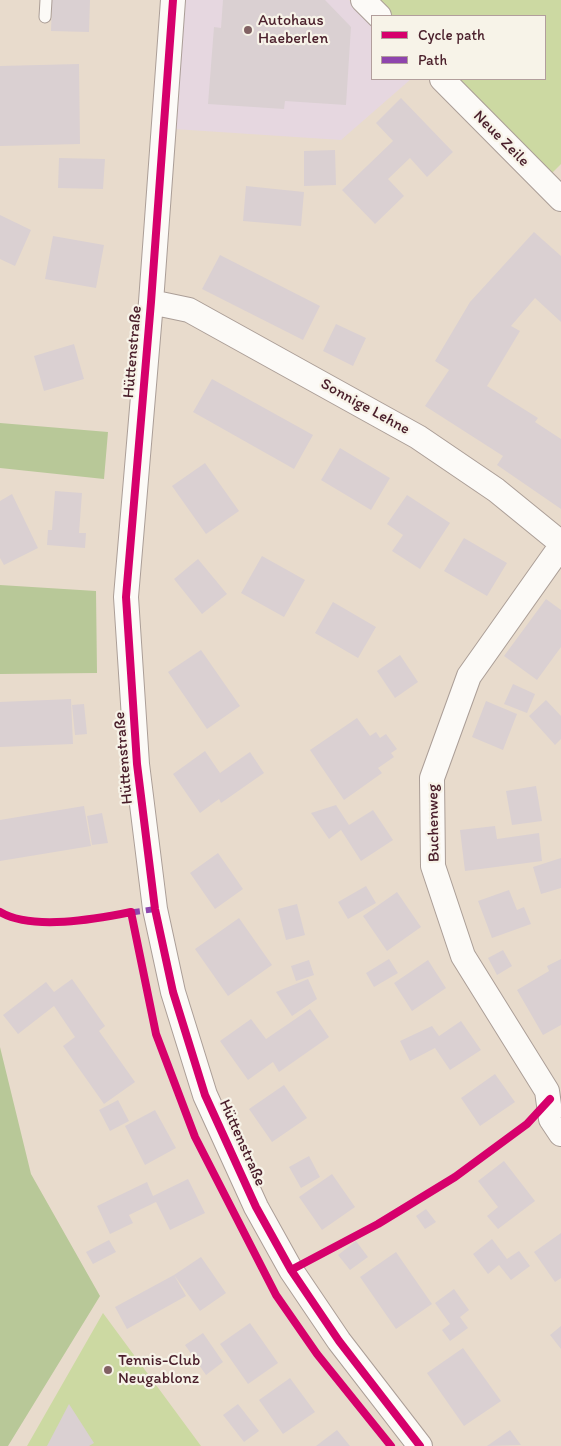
<!DOCTYPE html>
<html>
<head>
<meta charset="utf-8">
<style>
	body { margin:0 }
	#map { position:relative; width:561px; height:1446px; overflow:hidden; background:#e8dbcc; font-family:Itim,sans-serif }
	canvas { display:block }
	.legend { position:absolute; left:371px; top:15px; width:175px; height:65px; box-sizing:border-box; background:#f7f3e8; border:1px solid #b29e9c; margin:0; padding:6px 9px; list-style:none; font-size:15px; color:#4a1f2b }
	.legend li { display:flex; align-items:center; gap:10px; height:25px }
	.legend b { width:25px; border:1px solid #b29e9c }
</style>
</head>
<body>
<div id="map">
<canvas width="561" height="1446"></canvas>
<ul class="legend">
<li><b style="height:6px;background:#d6006c"></b>Cycle path</li>
<li><b style="height:6px;background:#8e44ad"></b>Path</li>
</ul>
</div>
<script>
const c = document.querySelector('canvas').getContext('2d');
c.lineJoin = 'round';
function fill(path, color) { c.fillStyle = color; c.fill(path, 'evenodd'); }
function trace(path, color, width, dash) { c.strokeStyle = color; c.lineWidth = width; c.lineCap = dash ? 'butt' : 'round'; c.setLineDash(dash || []); c.stroke(path); }
function drawText(font, color, halo, rows, align = 'center') {
  c.font = font + ' Itim,sans-serif'; c.lineWidth = 4.5; c.setLineDash([]); c.textBaseline = 'middle'; c.strokeStyle = halo; c.fillStyle = color; for (const [text, x, y, turn = 0] of rows) {
    c.save(); c.translate(x, y); c.rotate((+turn || 0) * Math.PI / 180); c.textAlign = isNaN(turn) ? turn : align; if (halo) c.strokeText(text, 0, 0); c.fillText(text, 0, 0); c.restore();
  }
}
const built = new Path2D(`
	M184,0H349L372,23V79H411L341,140L174,129Z`);
const green = new Path2D(`
	M377,0H561V164L550,175L452,79H545V16H392Z
	M103,1313L201,1446H27Z`);
const forest = new Path2D(`
	M0,423L108,432L104,479L0,468Z
	M0,585L96,591L97,673L0,674Z
	M0,1047L31,1174L100,1296L8,1446H0Z`);
const building = new Path2D(`
	M52,0H90L89,32L51,31Z
	M223,0H325L351,27L346,105L285,101L284,109L208,104L214,27L221,28Z
	M79,64L80,144L0,146V66Z
	M401,98L453,152L427,177L410,158L388,179L404,196L375,224L342,190L393,141L376,123Z
	M335,150L336,185L304,186V151Z
	M59,158L105,159L103,189L58,188Z
	M246,186L304,192L301,226L243,221Z
	M0,215L31,230L15,266L0,259Z
	M534,232L561,256V322L535,298L511,326L520,331L487,386L538,418L535,422L561,439V509L497,465L503,456L425,406L449,370L435,361L470,302Z
	M53,236L104,245L96,288L45,279Z
	M220,255L320,306L303,340L202,289Z
	M336,324L366,338L353,366L323,351Z
	M74,344L84,379L44,391L34,356Z
	M212,379L313,435L294,469L193,412Z
	M340,448L390,478L371,510L321,480Z
	M205,463L239,511L206,534L172,486Z
	M55,491L82,493L79,533H86L85,548L47,545L48,530H52Z
	M12,494L38,548L4,565L0,558V501Z
	M407,495L450,523L420,569L392,551L403,535L387,524Z
	M464,538L507,563L487,596L444,571Z
	M262,556L305,580L284,617L241,593Z
	M198,559L227,594L202,614L174,579Z
	M546,599L561,610V647L537,680L504,656Z
	M333,602L376,627L358,658L315,633Z
	M201,650L240,706L207,729L168,672Z
	M400,655L418,682L395,698L377,671Z
	M513,684L535,694L527,713L504,704Z
	M71,699L73,744L0,747V702Z
	M546,700L561,716V739L555,745L529,716Z
	M486,701L517,714L503,750L472,737Z
	M84,704L87,734L75,735L72,705Z
	M357,718L370,736L376,732L380,738L386,734L397,749L391,753L394,757L378,768L382,773L344,800L310,750Z
	M205,751L220,773L250,752L264,773L221,803L219,799L200,813L173,774Z
	M536,786L542,821L512,825L506,791Z
	M336,805L349,825L373,810L393,840L361,861L341,830L329,839L311,813Z
	M84,806L91,846L0,861V820Z
	M102,813L108,843L92,845L87,816Z
	M495,826L497,839L539,833L542,861L465,871L460,830Z
	M218,853L243,889L215,909L190,873Z
	M561,858V888L541,894L533,867Z
	M366,886L376,903L348,919L338,902Z
	M509,890L517,910L524,907L531,924L492,938L478,901Z
	M397,892L421,927L387,951L363,916Z
	M297,904L305,935L286,940L278,909Z
	M239,918L272,965L228,996L195,949Z
	M503,950L512,966L497,975L488,958Z
	M389,959L398,973L374,987L366,973Z
	M561,959V1025L543,1035L517,990L549,971L547,966Z
	M309,960L314,975L296,981L291,966Z
	M428,960L446,988L412,1011L394,983Z
	M72,979L105,1026L99,1031L135,1082L104,1104L63,1046L75,1037L54,1006L18,1034L3,1015L46,982L54,992Z
	M308,979L317,999L292,1016L276,992Z
	M310,1009L329,1037L279,1072L273,1062L248,1080L220,1041L251,1019L266,1039Z
	M461,1021L481,1050L450,1070L435,1048L410,1061L400,1041L432,1026L439,1036Z
	M495,1074L515,1102L480,1126L461,1098Z
	M284,1085L307,1118L272,1142L249,1109Z
	M118,1100L129,1121L110,1131L99,1110Z
	M155,1110L176,1148L145,1165L125,1126Z
	M309,1156L320,1177L301,1188L289,1167Z
	M504,1161L535,1201L498,1229L487,1216L498,1207L478,1181Z
	M332,1174L355,1207L322,1230L299,1197Z
	M188,1179L205,1213L170,1230L156,1202L129,1215L133,1223L110,1234L97,1206L147,1182L153,1196Z
	M426,1209L436,1222L425,1229L416,1216Z
	M561,1233V1278L555,1282L534,1252Z
	M492,1239L507,1259L519,1251L530,1266L511,1280L499,1265L488,1274L473,1254Z
	M109,1240L116,1252L93,1264L86,1252Z
	M356,1241L368,1257L350,1270L338,1255Z
	M396,1252L432,1304L396,1329L360,1277Z
	M201,1257L226,1293L200,1311L174,1275L186,1296L127,1329L115,1307L174,1275Z
	M454,1289L469,1310L460,1317L468,1328L450,1341L442,1330L450,1324L435,1303Z
	M250,1323L278,1363L248,1384L220,1344Z
	M561,1326V1349L550,1335Z
	M203,1333L223,1362L206,1375L185,1345Z
	M463,1348L501,1401L464,1426L427,1373Z
	M290,1378L315,1412L283,1434L259,1400Z
	M69,1404L94,1443L89,1446H47Z
	M238,1404L259,1431L244,1442L223,1415Z
	M337,1430L350,1446H316Z
	M510,1430L521,1445L487,1446Z`);
const lane = new Path2D(`
	M45,17L46,0`);
const street = new Path2D(`
	M173,0L151,302L126,597L137,764L155,909L173,992L205,1095L256,1207L291,1270L339,1341L420,1446
	M363,0L379,16
	M442,79L561,199
	M151,302L189,310L418,437L496,490L561,543
	M561,546L469,676L432,778L433,866L463,956L547,1091L551,1119L561,1134`);
const quiet = new Path2D(`
	M128,913L155,909`);
const cycleway = new Path2D(`
	M173,0L151,302L126,597L137,764L155,909L173,992L205,1095L256,1207L291,1270L339,1341L420,1446
	M0,912C32,931 96,919 131,912L156,1034L195,1137L276,1295L317,1354L391,1446
	M291,1270L378,1224L455,1177L527,1124L550,1099`);
const markers = [
	[248,30,5,"#816163"],
	[108,1370,5,"#816163"]
];
const poiNames = [
	["Autohaus",258,21],
	["Haeberlen",258,39],
	["Tennis-Club",118,1361],
	["Neugablonz",118,1379]
];
const streetNames = [
	["Neue Zeile",501,139,45],
	["Hüttenstraße",133,352,-85],
	["Sonnige Lehne",365,407,29],
	["Hüttenstraße",124,758,-95],
	["Buchenweg",434,823,-91],
	["Hüttenstraße",242,1143,66]
];
fill(built, '#e6d7e0');
fill(green, '#ccd9a2');
fill(forest, '#b8c898');
fill(building, '#dad0d2');
trace(lane, '#ab9e97', 13);
trace(street, '#ab9e97', 26);
trace(lane, '#fcfaf7', 11);
trace(street, '#fcfaf7', 24);
trace(quiet, '#8e44ad', 6, [12, 6]);
trace(cycleway, '#d6006c', 8);
for (const [x, y, r, color] of markers) { const dot = new Path2D(); dot.arc(x, y, r, 0, 2 * Math.PI); c.fillStyle = color; c.fill(dot); trace(dot, '#f7f3e8', 2); }
drawText('16px', '#4a1f2b', '#f7f3e8', poiNames, 'left');
drawText('16px', '#4a1f2b', '#f7f3e8', streetNames);
</script>
</body>
</html>
